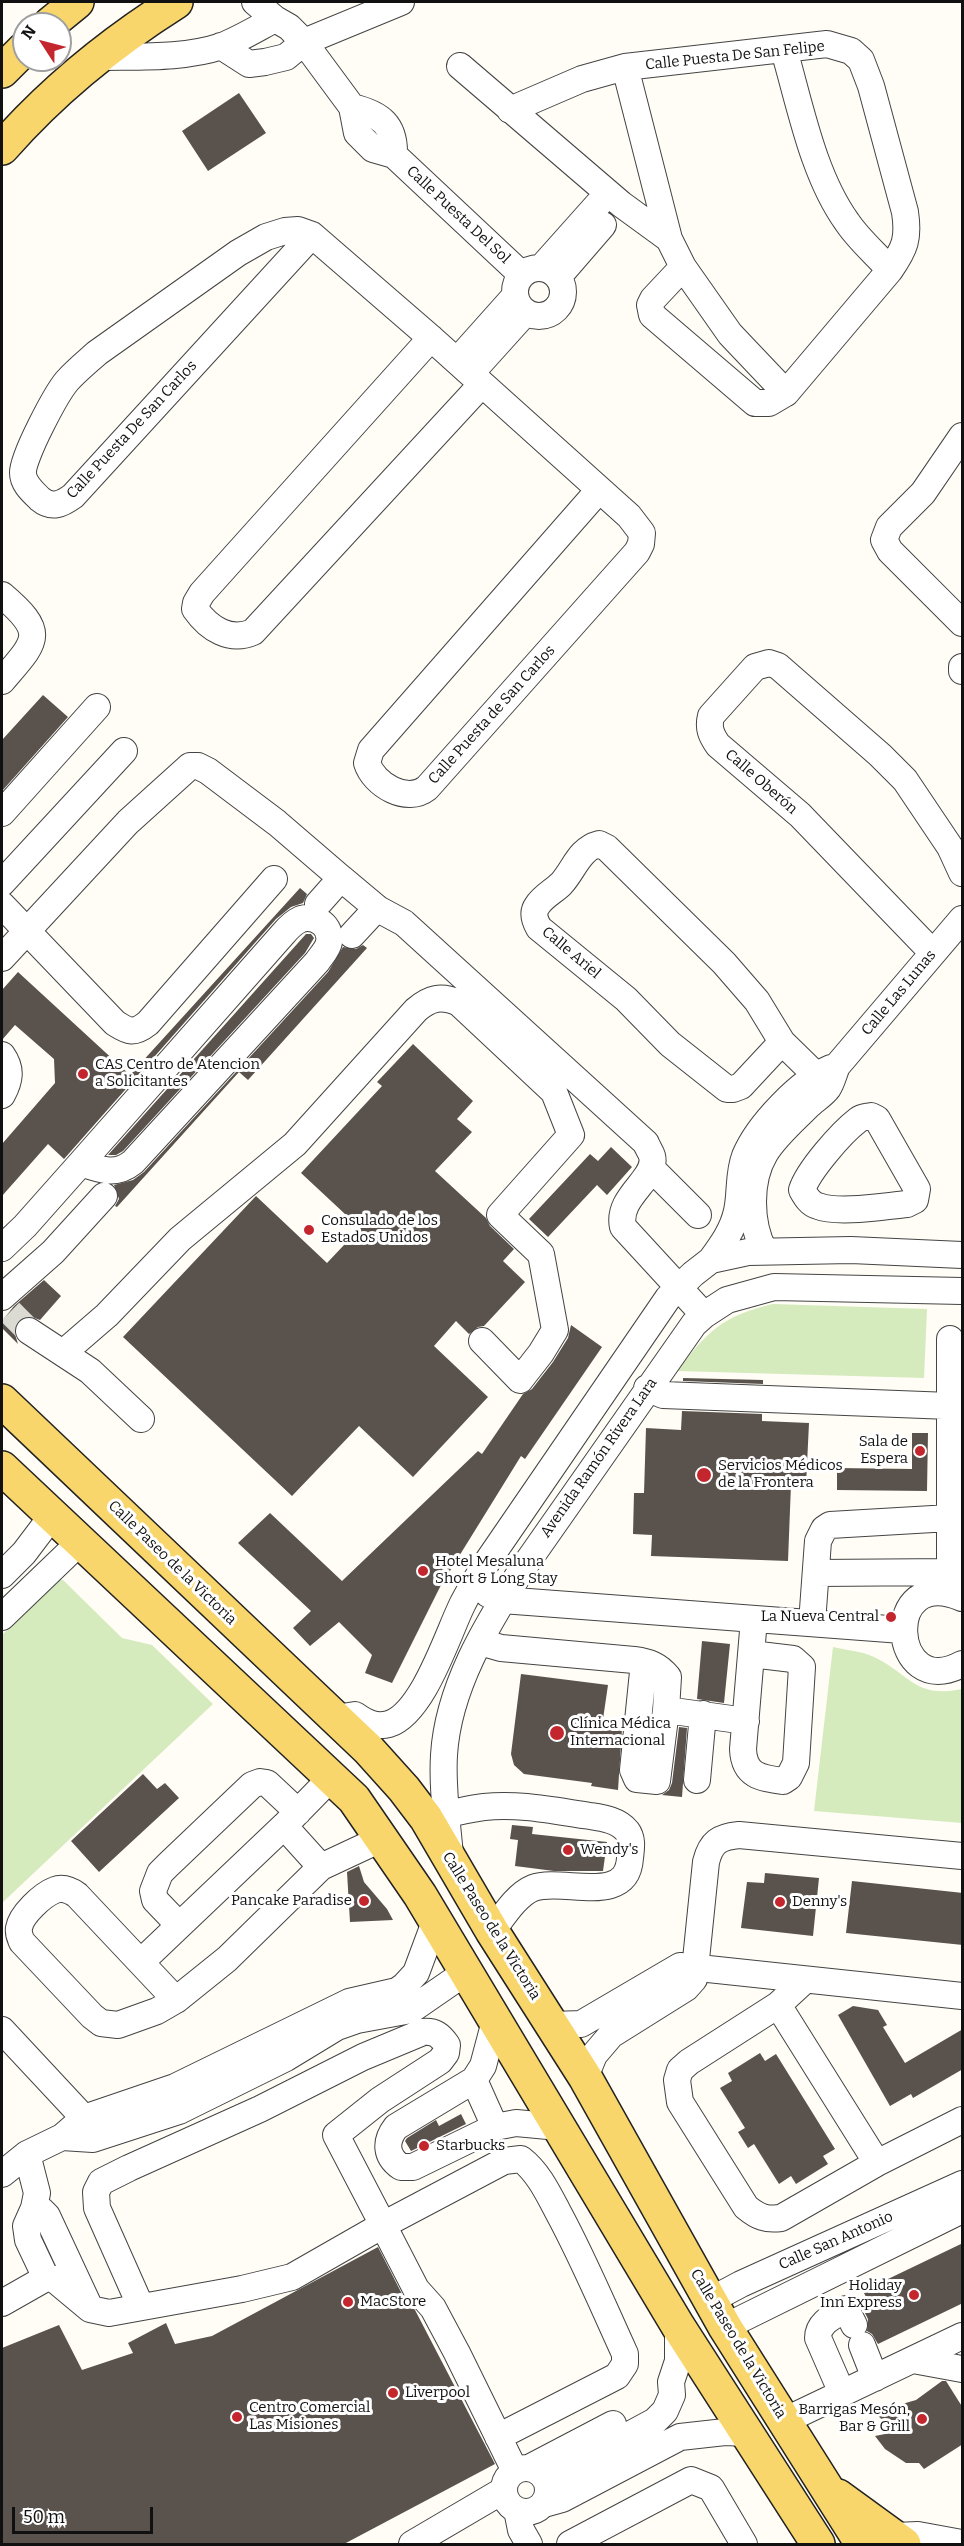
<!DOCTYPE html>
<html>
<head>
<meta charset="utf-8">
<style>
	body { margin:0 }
	#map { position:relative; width:964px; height:2546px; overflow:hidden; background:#fffdf5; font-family:Bitter,serif }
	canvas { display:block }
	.frame { position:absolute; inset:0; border:3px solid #111; pointer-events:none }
	.north { position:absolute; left:12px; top:12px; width:60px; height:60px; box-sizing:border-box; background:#fff; border:2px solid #a0a0a0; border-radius:50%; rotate:306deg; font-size:16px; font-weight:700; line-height:24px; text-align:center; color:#111 }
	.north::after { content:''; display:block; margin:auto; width:21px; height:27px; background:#c4262e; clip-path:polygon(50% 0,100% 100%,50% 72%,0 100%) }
	.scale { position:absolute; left:12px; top:2507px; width:141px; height:27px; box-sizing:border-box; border:3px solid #111; border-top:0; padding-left:8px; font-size:18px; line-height:21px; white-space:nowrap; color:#111; -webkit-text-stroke:4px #fff; paint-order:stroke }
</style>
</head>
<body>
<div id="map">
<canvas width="964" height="2546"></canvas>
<div class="frame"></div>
<div class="north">N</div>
<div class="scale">50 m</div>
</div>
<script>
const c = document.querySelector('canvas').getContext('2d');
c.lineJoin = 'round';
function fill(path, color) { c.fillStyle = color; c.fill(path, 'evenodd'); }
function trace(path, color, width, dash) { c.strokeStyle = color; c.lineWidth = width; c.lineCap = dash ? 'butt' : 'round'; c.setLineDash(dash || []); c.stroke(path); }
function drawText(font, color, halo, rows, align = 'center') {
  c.font = font + ' Bitter,serif'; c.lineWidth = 6; c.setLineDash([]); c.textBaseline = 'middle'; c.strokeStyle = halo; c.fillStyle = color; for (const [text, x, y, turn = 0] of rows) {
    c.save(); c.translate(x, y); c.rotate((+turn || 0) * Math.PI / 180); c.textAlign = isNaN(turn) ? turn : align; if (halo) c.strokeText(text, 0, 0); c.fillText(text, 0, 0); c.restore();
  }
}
const green = new Path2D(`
	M773,1304L927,1309L924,1378L677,1371C708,1331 722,1316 773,1304Z
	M58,1580H63L122,1638L152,1645L213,1704L2,1903V1635Z
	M833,1647C845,1650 862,1651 874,1657C910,1674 915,1699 962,1689V1823L814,1811Z`);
const building = new Path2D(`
	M239,93L266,133L208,171L182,131Z
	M43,695L68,717L2,791V740Z
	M300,888L307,894L303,903L291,907L276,919L64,1159L48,1144L2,1196V1144L55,1083L54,1059L15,1025L2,1040V990L18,972L130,1075Z
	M306,934H311L314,938L305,953L123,1151L116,1155H108Z
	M363,945L367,948L248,1080L239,1072L117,1207L115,1206L119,1199L114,1185L133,1180L144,1172L328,972L343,947L356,949Z
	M413,1044L473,1101L457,1119L472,1132L435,1171L486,1218L490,1226L514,1249L503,1261L525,1282L484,1326L478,1327L469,1334L456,1321L434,1346L488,1397L413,1477L359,1426L292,1496L123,1337L256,1196L327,1263L360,1228L301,1173L382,1086L377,1082Z
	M611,1147L632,1167L607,1195L597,1185L548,1237L529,1219L590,1154L598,1161Z
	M44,1280L61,1296L40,1320L29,1316L17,1322L14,1331L18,1344L2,1328V1321L14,1306Z
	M571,1325L602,1347L525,1459L521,1456L440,1587L392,1683L365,1673L372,1655L339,1622L310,1646L293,1628L311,1611L238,1543L270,1513L342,1581L478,1451L482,1454L523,1394L532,1389L553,1362L568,1338Z
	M683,1378L763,1380V1384L683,1381Z
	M682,1411L762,1414V1421L809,1423L806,1485L791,1484L788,1561L651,1556L652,1535L633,1534L634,1493H644L646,1428L681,1430Z
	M912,1433H928L927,1491L837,1490V1468L912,1469Z
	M702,1641L730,1644L724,1703L697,1699Z
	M521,1674L608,1685L602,1726L622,1729L618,1790L591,1786L592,1783L524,1774L514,1765L511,1754Z
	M679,1727L687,1728L682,1797L662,1795L669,1790L672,1783Z
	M143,1774L157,1789L165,1783L179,1798L99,1872L71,1841Z
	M512,1825L533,1827L532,1834L607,1842L603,1871H554L515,1866L518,1840L510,1839Z
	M359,1866L364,1882L387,1909L393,1920L350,1922L347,1872Z
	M765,1873L819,1878L813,1936L741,1928L747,1882L764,1883Z
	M852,1881L963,1893V1945L846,1933Z
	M853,2006L878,2010L887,2025L883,2027L905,2063L963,2029V2069L913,2098L911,2094L890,2106L838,2015Z
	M760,2053L765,2061L776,2054L835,2149L823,2156L828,2164L796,2184L791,2176L779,2184L754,2144L748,2148L738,2132L745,2128L720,2088L732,2081L728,2073Z
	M461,2114L466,2124L411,2151L405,2141L407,2138L436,2120L439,2126Z
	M963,2243V2303L878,2344L872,2334L867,2331L868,2319L860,2303L867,2299L863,2291Z
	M378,2247L403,2296L415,2310L495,2464L344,2544H2V2348L59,2325L82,2370L133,2353L128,2343L166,2323L175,2344L212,2336Z
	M942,2381H946L963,2408V2444L924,2469L919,2463H906L885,2449L875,2436L895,2432L874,2412L916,2400Z`);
const minorTunnel = new Path2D(`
	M10,1312L29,1331`);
const minor = new Path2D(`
	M255,2L275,19L289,27L304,42L352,107L357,133L373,149L394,155L522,275
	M221,46L249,64L265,62L286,57L304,42L401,2
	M784,50C800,105 813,175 847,222C859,240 876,254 890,270
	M98,57C138,56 183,59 222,46C240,39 258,28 275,19
	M460,66L621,204L669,239
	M625,67L669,239L683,267L730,334L786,393
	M352,107C381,114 395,125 394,155
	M510,110L582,79L625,67L827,44L851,51L861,60L871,86L905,212C909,239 905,248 890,270L786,393L769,403H755L652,315L650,305L653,299L683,267
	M312,235L73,496C62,504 52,509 40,499C33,492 23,484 23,473C22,458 56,394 67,381C76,371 87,362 97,353L238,253L266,237L285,231L298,230L312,235L431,338L629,516L642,533L641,544L637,552L427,788C407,804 374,785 367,763L371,750L599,490
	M542,267L608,193
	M515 292a24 24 0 1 1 48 0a24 24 0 1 1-48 0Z
	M558,277L603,225
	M431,338L202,593L196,603L195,609C209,629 230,642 253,632L482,384
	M457,361L515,296
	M471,373L526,312
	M962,436L923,493L889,527L884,540L890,551L962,623
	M2,595C48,634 36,641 2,681
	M962,667V671
	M2,813L97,707
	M2,883L124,751
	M318,904L341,878L378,909L404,923L646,1143C647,1147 651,1152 652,1156C658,1179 616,1196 623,1227L704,1315
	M2,905L115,1023C129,1032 134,1034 148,1023L274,879
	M352,935L377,908
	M933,953L800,815L718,745C711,735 708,728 711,716L755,667L769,663L778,666L880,755L905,780L950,847L962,873
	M2,958L128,822L190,766H198L208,771L277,823L341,878
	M782,1042L741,1086L733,1089H727L670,1044L626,999L539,928C535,921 532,913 537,906C542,897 554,891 561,884C574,870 579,849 599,844L607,848L724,963L757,1001L782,1042L828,1087
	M2,1055C12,1069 10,1080 2,1095
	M871,1116L877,1119L917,1189L915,1200L907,1204C884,1206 839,1214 818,1206C810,1204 806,1197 802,1190C808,1171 841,1133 858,1120C862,1117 867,1117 871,1116Z
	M651,1168L698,1215
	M2,1248L25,1226L81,1163L283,934C288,928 294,922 301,919C316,915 332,926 329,942C328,949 321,956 317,962L133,1162C116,1176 101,1170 81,1163
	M764,1251C756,1235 753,1220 753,1202C753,1154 776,1138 808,1106C814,1100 823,1095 828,1088C832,1082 834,1073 837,1066L962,919
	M711,1260C722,1245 733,1230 737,1211C741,1193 738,1174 745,1156C758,1125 800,1081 831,1068
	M2,1297L53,1252L104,1196
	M29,1331L90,1371L141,1419
	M63,1353L107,1315L180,1239L295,1144L416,1010C430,998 441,995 459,1003L554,1092L571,1135L500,1215L541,1254L555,1330L541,1353L520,1380L482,1341
	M647,1388L663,1395L950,1406
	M816,1573L950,1572
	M2,1575L24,1553L52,1516
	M950,1592V1339
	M488,1594L502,1600L902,1630
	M962,1598C880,1563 890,1703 962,1664
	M2,1617L80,1542
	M812,1623L818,1541L824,1529L830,1525L950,1518
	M480,1642L501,1648L634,1660C649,1662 658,1665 668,1677L666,1710L657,1781L637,1779L633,1770L644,1662
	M751,1654L793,1659L802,1667L796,1763L789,1777L783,1781C761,1778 744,1776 743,1749L754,1619
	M666,1710L746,1721
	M336,1718L355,1715C365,1722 375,1728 389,1724C423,1713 447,1636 462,1605C469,1591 477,1578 485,1565L668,1298L693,1274L711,1260L748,1252L851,1250L962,1255
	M697,1780L703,1714
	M430,1817C448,1815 466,1809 484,1807C519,1803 555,1811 590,1816C603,1818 618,1820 627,1831C633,1839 631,1849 630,1858C627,1907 563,1877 533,1888C516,1895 503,1917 492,1931
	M284,1826L321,1867
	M450,1855C447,1822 442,1787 444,1755C448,1688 486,1626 521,1571L694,1324L704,1315L727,1300L774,1287L962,1291
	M179,1925L155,1900L153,1891L160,1873L168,1865L252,1785L260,1782L267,1783L298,1812
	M141,1962L284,1826L331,1778
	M804,1981L778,2005L689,2062L680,2070L677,2080L680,2102L746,2207C758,2217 766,2220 781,2218L877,2163L962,2120
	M176,2000L77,1895C70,1890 63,1887 55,1890C42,1895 21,1915 19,1928C18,1934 20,1937 22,1942L92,2016L101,2023L118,2025L157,2011L176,2000L227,1959L321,1867L383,1838
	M778,2005L877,2163
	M495,2021L483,2066L474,2080L396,2127C385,2141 385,2156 401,2167H413L495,2127L516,2123L559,2127
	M553,2025L581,2024L680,1966L962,1996
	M2,2030L84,2118L90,2133
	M585,2077L594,2055L611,2035L686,1988L694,1979L706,1862C711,1842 719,1837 739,1835L962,1856
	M474,2080L495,2127
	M62,2137L93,2139L179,2111L286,2058L337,2027L357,2020L411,2010L466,1972
	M27,2154L37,2193L34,2208L26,2226L28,2240L46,2278
	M2,2174L27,2154L62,2137L84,2118L175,2087L349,2002L397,1991L404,1986L416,1973L435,1922
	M34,2208L41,2210L47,2216L89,2306
	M711,2300L741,2284L962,2184
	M2,2303L46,2278L54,2279L90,2309L109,2313L242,2289L292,2277L383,2225L416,2289L433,2308L457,2353L515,2471
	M141,2307L97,2208L96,2192L101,2182L129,2168L260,2109L363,2057L423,2032C435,2031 440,2035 447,2045L446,2053L440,2061L380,2100L336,2135L383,2225L504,2161L521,2159C538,2172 548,2193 558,2212C583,2258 603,2306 625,2354V2364L617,2376L498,2437
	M725,2327L962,2210
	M862,2345L875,2378
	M913,2360L962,2369
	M842,2393L818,2338C818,2322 834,2316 846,2309L854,2325
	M784,2421L962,2336
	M529,2468L613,2424
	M504 2490a22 22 0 1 1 44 0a22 22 0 1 1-44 0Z
	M546,2480L655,2421L665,2411L672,2395L671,2382L678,2361V2326
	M544,2504L562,2499L680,2437L725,2432L747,2433
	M517,2510L521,2530L529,2544
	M895,2536L918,2535L962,2543
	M412,2544L504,2490
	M570,2544L691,2480L711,2488L744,2544`);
const major = new Path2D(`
	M50,24L77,2
	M2,71L24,49
	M2,148C52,91 111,43 176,2
	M2,1401L368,1749L404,1789L426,1818L492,1931L585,2077L725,2327L862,2544
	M2,1468L354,1799L420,1895L678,2326L818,2544
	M838,2496L904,2544`);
const markers = [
	[83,1074,6,"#c4262e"],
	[309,1230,6,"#c4262e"],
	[920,1451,6,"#c4262e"],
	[704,1475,8,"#c4262e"],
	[423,1571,6,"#c4262e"],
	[891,1617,6,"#c4262e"],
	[557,1733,8,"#c4262e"],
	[568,1850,6,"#c4262e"],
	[364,1901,6,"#c4262e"],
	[780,1902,6,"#c4262e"],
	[424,2146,6,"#c4262e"],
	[914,2295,6,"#c4262e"],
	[348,2302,6,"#c4262e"],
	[393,2393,6,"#c4262e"],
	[237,2417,6,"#c4262e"],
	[922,2419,6,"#c4262e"]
];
const streetNames = [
	["Calle Puesta De San Felipe",735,56,-6],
	["Calle Puesta Del Sol",458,215,43],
	["Calle Puesta De San Carlos",132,430,-47],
	["Calle Puesta de San Carlos",492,715,-48],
	["Calle Oberón",761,782,41],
	["Calle Ariel",571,953,40],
	["Calle Las Lunas",899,993,-50],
	["Avenida Ramón Rivera Lara",599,1458,-55],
	["Calle Paseo de la Victoria",172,1563,44],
	["Calle Paseo de la Victoria",491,1926,58],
	["Calle San Antonio",836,2241,-24],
	["Calle Paseo de la Victoria",738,2344,59]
];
const poiNames = [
	["CAS Centro de Atencion",95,1065],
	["a Solicitantes",95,1082],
	["Consulado de los",321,1221],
	["Estados Unidos",321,1238],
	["Sala de",908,1442,"right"],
	["Espera",908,1459,"right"],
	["Servicios Médicos",718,1466],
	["de la Frontera",718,1483],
	["Hotel Mesaluna",435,1562],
	["Short & Long Stay",435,1579],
	["La Nueva Central",879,1617,"right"],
	["Clínica Médica",570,1724],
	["Internacional",570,1741],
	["Wendy's",580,1850],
	["Pancake Paradise",352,1901,"right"],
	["Denny's",792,1902],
	["Starbucks",436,2146],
	["Holiday",902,2286,"right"],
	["Inn Express",902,2303,"right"],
	["MacStore",360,2302],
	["Liverpool",405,2393],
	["Centro Comercial",249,2408],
	["Las Misiones",249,2425],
	["Barrigas Mesón,",910,2410,"right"],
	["Bar & Grill",910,2427,"right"]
];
fill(green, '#d5ebbd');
fill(building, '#5a524d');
trace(minorTunnel, '#dbdad3', 26, [26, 13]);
trace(minor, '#444', 28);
trace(major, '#222', 36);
trace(minor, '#fff', 26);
trace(major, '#f9d66b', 33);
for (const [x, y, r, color] of markers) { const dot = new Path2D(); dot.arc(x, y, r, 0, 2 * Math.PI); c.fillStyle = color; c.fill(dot); trace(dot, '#fff', 2); }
drawText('15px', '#111', '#fff', streetNames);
drawText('15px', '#111', '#fff', poiNames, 'left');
</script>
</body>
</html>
